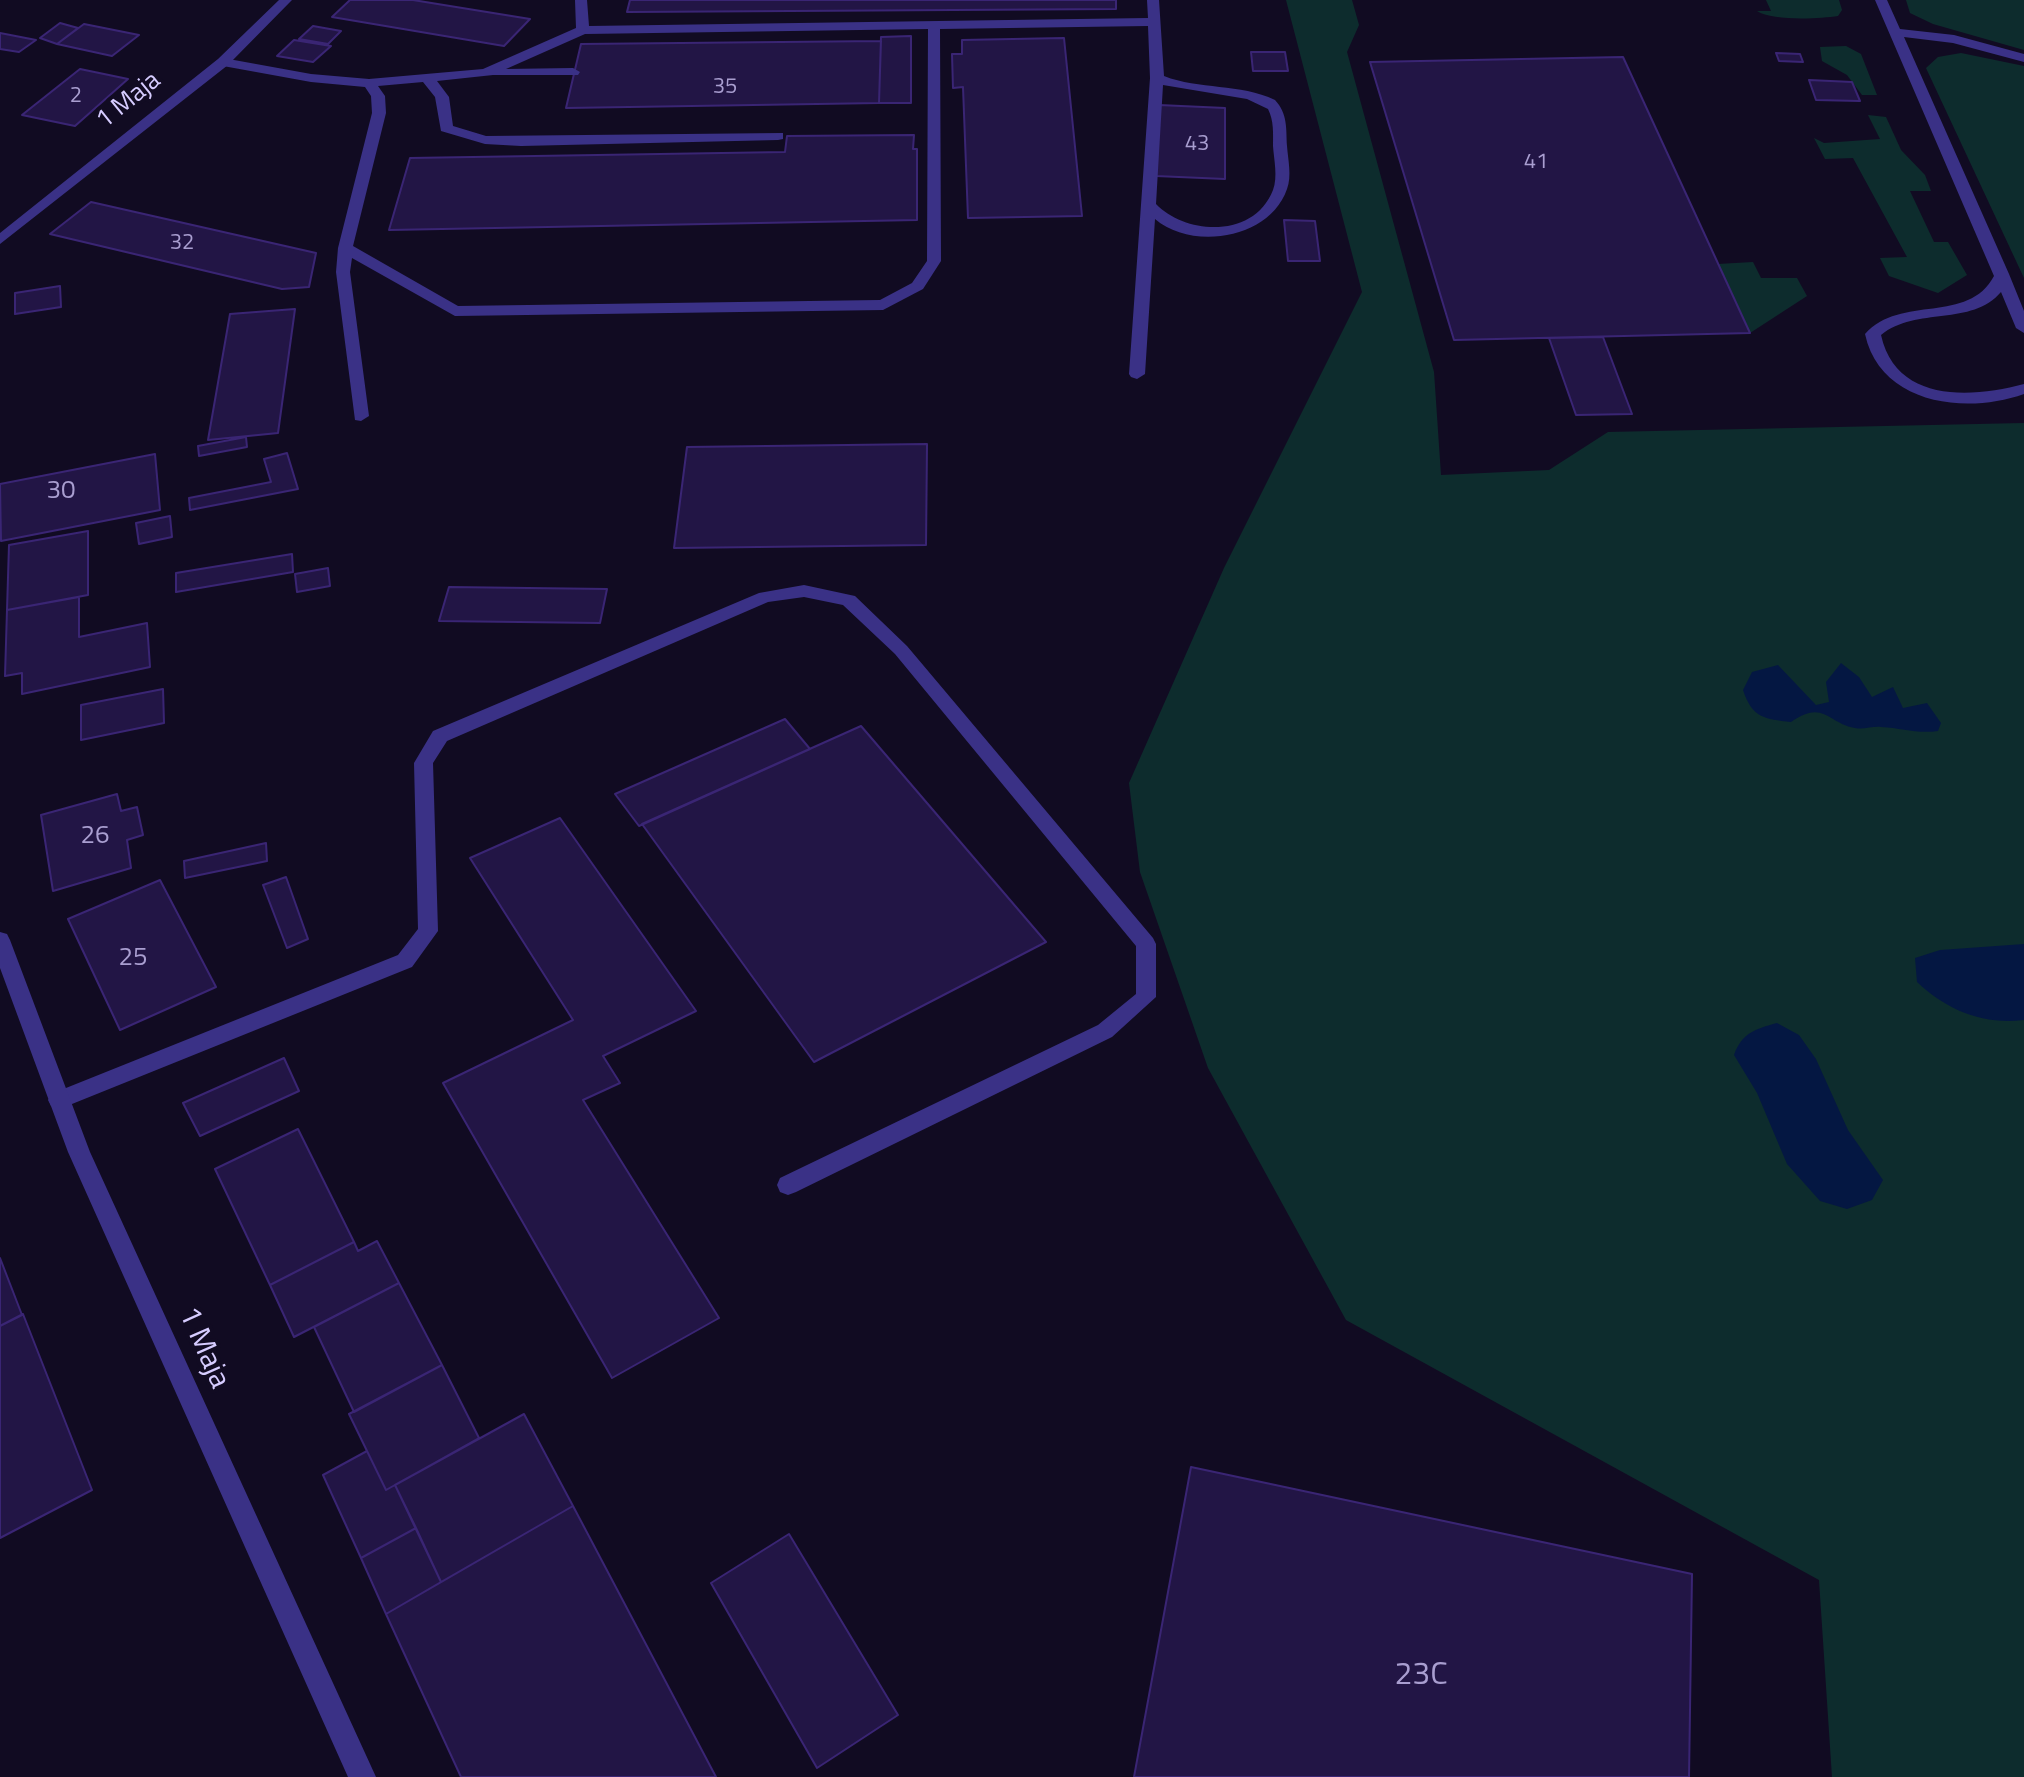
<!DOCTYPE html>
<html>
<head>
<meta charset="utf-8">
<style>
	body { margin:0 }
	canvas { display:block; background:#110b22 }
</style>
</head>
<body>
<canvas width="2024" height="1777"></canvas>
<script>
const c = document.querySelector('canvas').getContext('2d');
c.lineJoin = 'round';
function fill(path, color) { c.fillStyle = color; c.fill(path, 'evenodd'); }
function trace(path, color, width, dash) { c.strokeStyle = color; c.lineWidth = width; c.lineCap = dash ? 'butt' : 'round'; c.setLineDash(dash || []); c.stroke(path); }
function drawText(font, color, halo, rows, align = 'center') {
  c.font = font + ' "Titillium Web",sans-serif'; c.lineWidth = 8; c.setLineDash([]); c.textBaseline = 'middle'; c.strokeStyle = halo; c.fillStyle = color; for (const [text, x, y, turn = 0] of rows) {
    c.save(); c.translate(x, y); c.rotate((+turn || 0) * Math.PI / 180); c.textAlign = isNaN(turn) ? turn : align; if (halo) c.strokeText(text, 0, 0); c.fillText(text, 0, 0); c.restore();
  }
}
const green = new Path2D(`
	M1286,0H1352L1359,25L1347,52L1434,372L1441,475L1549,470L1608,432L2024,423V1777H1832L1819,1580L1346,1320L1208,1068L1140,872L1129,783L1224,568L1362,292Z
	M1766,0H1839L1842,10L1838,16C1818,19 1772,21 1757,11H1771Z
	M1906,0H2024V50L1933,24L1910,13Z
	M1846,46L1861,54L1877,95H1862L1847,75L1822,61L1820,47Z
	M1961,53L2024,66V278L1926,68L1938,57Z
	M1868,115L1886,117L1901,150L1925,175L1931,191H1910L1934,242H1948L1967,275L1938,293L1889,276L1880,258L1907,257L1853,158L1825,159L1814,138L1824,143L1880,139Z
	M1753,262L1761,278H1797L1807,296L1750,333L1718,264Z`);
const water = new Path2D(`
	M1841,663L1859,677L1872,697L1893,687L1903,708L1927,703L1941,723L1938,731C1917,734 1902,728 1881,727C1873,726 1863,730 1855,728C1827,723 1824,699 1791,722C1765,719 1752,718 1743,690L1752,672L1778,665L1816,705L1829,702L1826,682Z
	M2024,944V1020C1982,1025 1947,1010 1917,982L1915,958L1940,950Z
	M1777,1023L1799,1035L1816,1059L1848,1130L1883,1180L1872,1200L1847,1209L1820,1201L1787,1164L1757,1093L1734,1055C1742,1033 1755,1029 1777,1023Z`);
const building = new Path2D(`
	M350,0H413L530,19L504,46L332,17Z
	M630,0H1116V9L627,12Z
	M60,23L78,28L57,44L40,38Z
	M84,24L139,35L112,56L57,44Z
	M313,26L341,31L328,44L299,39Z
	M0,33L36,40L19,52L0,49Z
	M911,36V103H879L881,37Z
	M1064,38L1082,216L968,218L963,87L953,88L952,54H962V40Z
	M294,40L331,46L313,62L277,56Z
	M881,41L879,103L566,108L581,44Z
	M1251,52H1285L1288,71H1253Z
	M1776,53L1800,54L1803,62L1779,61Z
	M1623,57L1750,333L1454,340L1370,62Z
	M80,69L128,79L75,126L22,115Z
	M1809,80L1852,82L1860,101L1816,100Z
	M1159,105L1225,108V179L1156,176Z
	M914,135L913,149H917V220L389,230L410,158L785,152L787,136Z
	M91,202L316,253L309,287L282,289L50,234Z
	M1284,220L1315,221L1320,261H1288Z
	M60,286L61,307L15,314V293Z
	M295,309L278,433L208,440L230,314Z
	M1603,337L1632,414L1576,415L1549,338Z
	M246,437L247,447L199,456L198,446Z
	M927,444L926,545L674,548L687,447Z
	M287,453L298,489L190,510L189,498L271,482L264,459Z
	M155,454L160,510L1,541L0,484Z
	M170,516L172,537L139,544L136,523Z
	M88,531V595L7,610L9,545Z
	M292,554L293,572L176,592V573Z
	M328,568L330,586L297,592L295,574Z
	M449,587L607,589L600,623L439,621Z
	M79,597V637L147,623L150,667L22,694V673L5,676L7,610Z
	M163,689L164,723L81,740V705Z
	M785,719L810,749L639,826L615,794Z
	M861,726L1046,942L814,1062L642,824Z
	M117,794L121,811L137,807L143,835L127,840L131,868L53,891L41,815Z
	M560,818L696,1011L603,1056L620,1083L583,1100L719,1318L612,1378L443,1083L573,1020L470,858Z
	M266,843L267,861L185,878L184,861Z
	M286,877L308,939L287,948L263,885Z
	M160,880L216,987L120,1030L68,919Z
	M284,1058L299,1091L200,1136L183,1103Z
	M298,1129L354,1242L270,1285L215,1169Z
	M377,1241L399,1283L294,1337L270,1285L354,1242L358,1251Z
	M0,1258L22,1315L0,1326Z
	M399,1283L442,1365L354,1412L314,1327Z
	M23,1314L92,1490L0,1538V1326Z
	M442,1365L479,1438L386,1490L349,1414Z
	M524,1414L573,1506L441,1582L395,1485Z
	M367,1451L386,1490L395,1485L416,1528L361,1558L323,1475Z
	M1191,1467L1692,1574L1689,1777H1134Z
	M573,1506L716,1777H461L386,1614Z
	M416,1528L441,1582L386,1614L361,1558Z
	M789,1534L898,1715L817,1768L711,1583Z`);
const service = new Path2D(`
	M575,0H587L589,26L1148,18L1147,0H1159L1164,76C1199,90 1240,83 1275,100C1288,114 1286,129 1287,146C1288,160 1292,176 1287,189C1270,239 1192,251 1155,219L1145,374L1137,379L1131,377L1129,374L1150,78L1148,26L940,29L941,261L923,289L883,310L455,316L352,258L350,272L369,416L361,421L355,420L336,272L338,248L372,113L371,96L365,87L311,82L223,66L216,62L223,58L311,74L369,79L483,69L576,28ZM928,29L927,261L912,283L880,300L458,306L353,246L386,113L385,96L378,86L423,82L435,97L441,131L485,144L521,146L778,140L783,139V133L486,136L453,126L449,97L437,81L493,75H578L580,72L573,68L506,69L585,34ZM1163,85L1247,99L1268,109C1274,121 1273,133 1273,146C1274,160 1278,177 1273,190C1254,239 1186,235 1156,204Z
	M1875,0H1887L1900,29L1954,35L2024,54V62L1953,43L1904,37L2009,274L2024,311V333L2016,328L2001,292C1971,327 1917,306 1881,335C1896,403 1971,398 2024,384V394C1965,415 1880,404 1865,334C1901,294 1968,325 1994,276Z
	M804,585L855,596L907,646L1153,938L1156,944V997L1112,1037L796,1192L788,1195L780,1192L777,1185L780,1178L1098,1025L1136,994V946L895,654L843,605L804,597L768,602L447,741L433,763L438,931L412,967L67,1106L59,1109L51,1106L48,1100L51,1094L398,955L418,929L414,763L433,731L759,593Z`);
const minor = new Path2D(`
	M279,0H292L228,65L0,244V233L218,59Z
	M0,932L7,934L10,940L90,1152L376,1777H348L68,1152L0,968Z`);
const farNumbernames = [
	["35",725,88],
	["2",76,97],
	["43",1197,145],
	["41",1536,163],
	["32",182,244]
];
const farStreetnames = [
	["1 Maja",129,101,-39]
];
const numberNames = [
	["30",61,492],
	["26",95,837],
	["25",133,959]
];
const streetNames = [
	["1 Maja",203,1348,66]
];
const nearNumbernames = [
	["23C",1421,1676]
];
fill(green, '#0d2c2d');
fill(water, '#041742');
fill(building, '#221545');
trace(building, '#3a2574', 2);
fill(service, '#3a3186');
fill(minor, '#3a3186');
drawText('22px', '#a99ed0', null, farNumbernames);
drawText('26px', '#d6ccff', '#110b22', farStreetnames);
drawText('26px', '#a99ed0', null, numberNames);
drawText('30px', '#d6ccff', '#110b22', streetNames);
drawText('32px', '#a99ed0', null, nearNumbernames);
</script>
</body>
</html>
